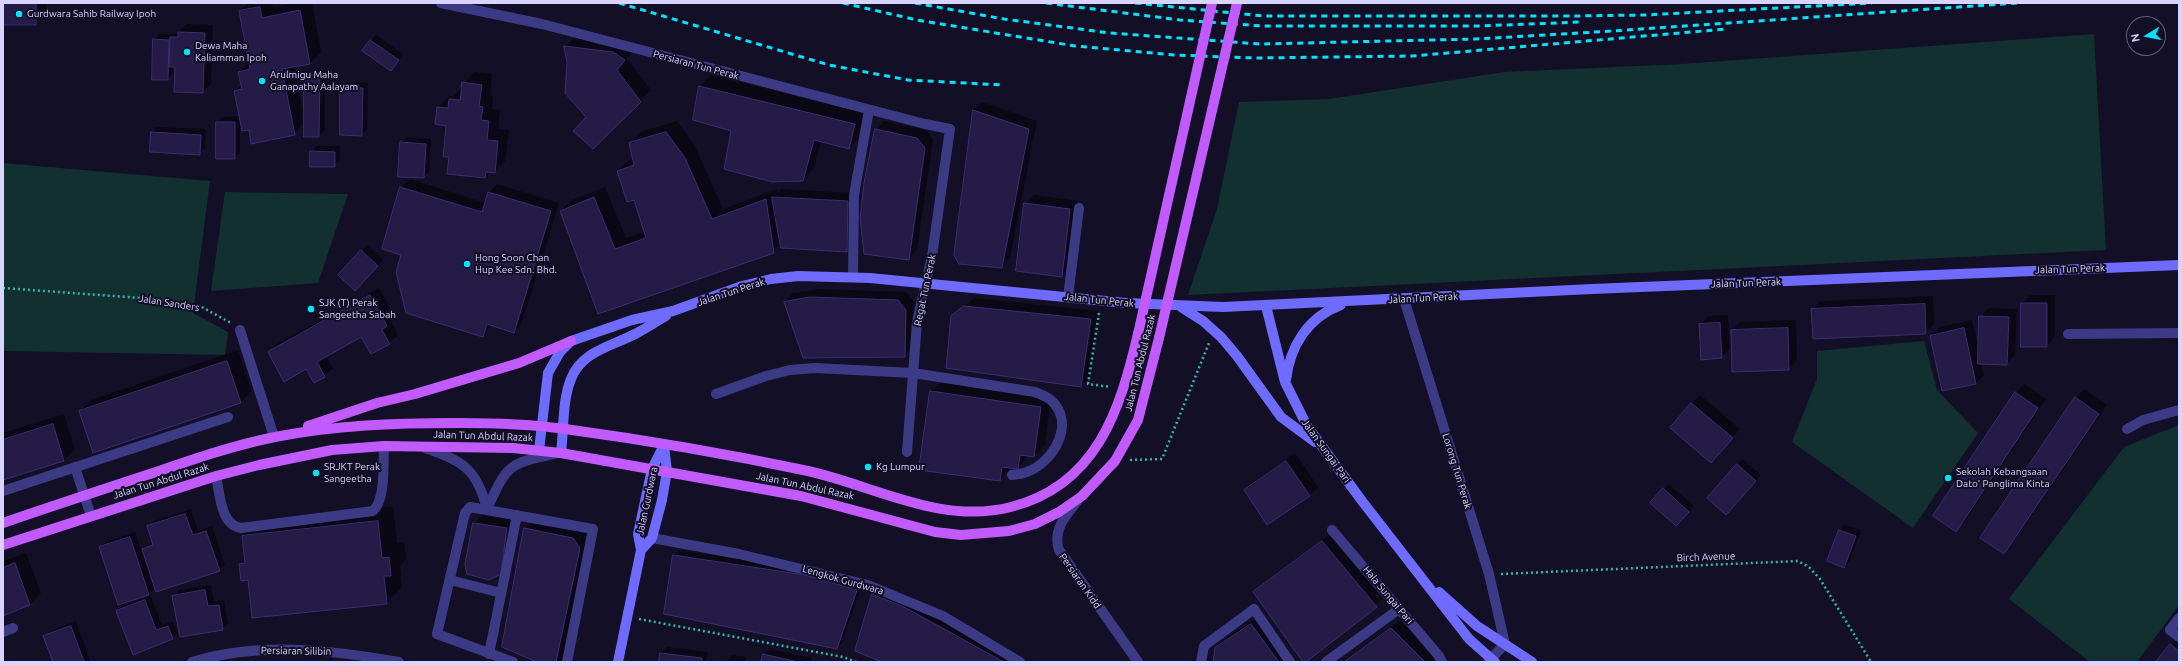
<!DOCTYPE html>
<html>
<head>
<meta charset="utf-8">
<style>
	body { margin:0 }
	#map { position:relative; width:2182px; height:665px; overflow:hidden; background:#130f26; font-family:Ubuntu,sans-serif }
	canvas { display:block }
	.frame { position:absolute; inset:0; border:4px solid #d9d4ff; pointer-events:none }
	.north { position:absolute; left:2126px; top:16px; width:40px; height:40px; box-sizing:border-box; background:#130f26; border:1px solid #625e7d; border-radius:50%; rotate:260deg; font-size:11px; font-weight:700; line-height:16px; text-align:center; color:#d9d4ff }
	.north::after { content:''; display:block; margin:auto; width:14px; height:18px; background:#00e5ff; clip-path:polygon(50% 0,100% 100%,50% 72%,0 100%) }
</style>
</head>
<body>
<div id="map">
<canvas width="2182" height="665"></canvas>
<div class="frame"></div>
<div class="north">N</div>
</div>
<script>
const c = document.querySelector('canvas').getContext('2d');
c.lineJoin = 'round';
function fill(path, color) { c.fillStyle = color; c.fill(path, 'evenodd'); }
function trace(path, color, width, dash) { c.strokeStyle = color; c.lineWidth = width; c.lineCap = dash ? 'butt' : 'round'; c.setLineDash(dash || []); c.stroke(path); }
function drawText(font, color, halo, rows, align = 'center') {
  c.font = font + ' Ubuntu,sans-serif'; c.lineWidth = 4; c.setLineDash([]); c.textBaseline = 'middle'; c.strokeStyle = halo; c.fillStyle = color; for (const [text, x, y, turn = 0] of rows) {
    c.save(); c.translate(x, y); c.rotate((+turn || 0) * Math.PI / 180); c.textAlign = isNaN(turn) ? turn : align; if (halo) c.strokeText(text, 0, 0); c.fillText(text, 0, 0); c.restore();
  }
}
const green = new Path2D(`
	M2094,34L2106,250L1188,295L1217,209L1239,102L1329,99L1504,72L1682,64Z
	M3,163L210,181L193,313L228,332L225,355L3,351Z
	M225,192L348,194L318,283L211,291Z
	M1924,341L1937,390L1978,433L1913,528L1792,442L1817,379V351Z
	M2179,425V605L2137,662H2090L2009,599L2124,447Z`);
const shadow = new Path2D(`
	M3,3H46V13L35,24H3Z
	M248,3H272L273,7L294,3H312L321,52L310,63L294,66L304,118L305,75L311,70H325V130L319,136L305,123L294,134L249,129L240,122V153L234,158L217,122L222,117L240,116L235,91L242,85L239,72L250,62L240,11Z
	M187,24L213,25L211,84L202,92L176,67L173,66V74L167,79L154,39L159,34H175Z
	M376,35L403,54L391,70L371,41Z
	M576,36L635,49L627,59L651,90L593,148L588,117L568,63L565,47Z
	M474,72L492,74L490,95L493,96L492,109L500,110L498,129L509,130L505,161L494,172H491L485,177L450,157L447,125L438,107L449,96L453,97Z
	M711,75L866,113L860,137L849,148L821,141L814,168L803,180L732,130L700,86Z
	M347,82L368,83L367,129L362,135L341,88Z
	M982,102L1037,121L1010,258L1002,266L974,110Z
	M677,121L695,146L723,209L777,189V193L781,189L856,193L855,242L847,251L781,244L773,252L598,312L561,211L572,200L605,187L626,238L645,232L634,199L618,171L629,160L634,159L630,143L641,132Z
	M884,121L926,130L933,139L917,250L909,258L876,130Z
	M157,127L206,129L205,148L199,154L152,132Z
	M407,137L431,139L429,172L423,177L401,143Z
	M317,146H340V161L334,166L311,152Z
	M410,179L485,203L489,193L497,184L559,203L522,323L514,332L492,325L482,335L403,254L401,188Z
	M1034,195L1078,201L1070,267L1061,276L1025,204Z
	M368,245L383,260L355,289L339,275Z
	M379,288L395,317L391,322L398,335L389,343L362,336L326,356L333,368L324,376L269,352L277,344Z
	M820,289L906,292L914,301L913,348L904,356L785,302L793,293Z
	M2030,295H2055V337L2047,346L2022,304Z
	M1933,296L1934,324L1926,333L1812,309L1821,301Z
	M974,298L1099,311L1089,378L1080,386L952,317Z
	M1989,308L2017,309L2015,355L2007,364L1981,363L1984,375L1976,383L1931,336L1940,327L1972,320L1979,350L1980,317Z
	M1728,315L1730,349L1722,357L1700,325L1708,316Z
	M1796,320L1797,360L1789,369L1732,330L1741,322Z
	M238,350L252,391L241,402L94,452L80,411L91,400Z
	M942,381L1051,396L1045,445L1034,456L1029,455L1018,468L1011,467L1000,480L931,392Z
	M2024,384L2046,399L1964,522L1956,531L2016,393Z
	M2084,389L2107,405L2012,544L2004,553L2076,398Z
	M1700,395L1740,429L1711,462L1671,427Z
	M64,414L75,449L64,460L3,479V433Z
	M1295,453L1318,487L1309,496L1245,490L1253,482Z
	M1743,459L1761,475L1732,508L1737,464Z
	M1669,484L1694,506L1681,520L1664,489Z
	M393,506L397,543L404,542L406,559L400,566L402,587L386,603L240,564L246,558L243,536L259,521Z
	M191,509L198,531L212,526L225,565L219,570L144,549L153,542L148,527L154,521Z
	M485,512L518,517L511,561L466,565L474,524Z
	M536,518L584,527L590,537L565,658L561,662H539L525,529Z
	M1845,525L1861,530L1850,561L1844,567L1829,561L1840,530Z
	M135,532L154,589L145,597L150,595L162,625L173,621L178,633L172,639L117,611L123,606L144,597L100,548L106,542Z
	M1331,533L1384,598L1304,662L1254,592L1263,584Z
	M679,550L811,570L862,585L842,642L837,648L673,556Z
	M26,553L41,593L30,605L3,615V561Z
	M211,585L214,601L224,600L228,623L222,629L174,596L179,590Z
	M878,589L910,602L1017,662H884L873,595Z
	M1260,616L1293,662H1214L1216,648L1224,639Z
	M1400,620L1433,652V662H1342Z
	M76,621L91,662H54L44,637L50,631Z
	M2177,639L2179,641V662H2157Z
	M667,647L708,652L706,662H660L661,653Z
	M769,649L812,658L811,662H762L763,655Z
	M732,655L746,657L745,662H726Z`);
const building = new Path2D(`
	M3,3H36V25H3Z
	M260,7L262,18L300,10L310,64L282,69L295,135L251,144L249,130L242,131L234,91L242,89L238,72L250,69L239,11Z
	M178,32L205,33L203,93L174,92L175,67H169L170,37H178Z
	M153,39L169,40L168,80H152Z
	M370,40L399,60L391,71L362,51Z
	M564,46L613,52L625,60L617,70L641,102L593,149L573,131L586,117L565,93L567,63Z
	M304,75H320L319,137H304Z
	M462,82L482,85L479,106L483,107L481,120L489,121L487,140L498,141L495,173L486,172L485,178L447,174L449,157H443L446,126L435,124L437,107L448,108L449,99L460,100Z
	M699,86L855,124L849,149L814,140L803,181L772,182L724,169L731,131L693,120Z
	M340,87L363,88L362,136L340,135Z
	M973,110L1029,129L1002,268L959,264L954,255Z
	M216,122H235V159H216Z
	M875,129L917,138L925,148L909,260L864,254L860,219L864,183Z
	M151,132L201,135L200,155L150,152Z
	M666,132L685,158L712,219L766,199L774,253L598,314L560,211L594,197L615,249L646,238L634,200L627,202L617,171L634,165L629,143Z
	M400,142L426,144L424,178L398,177Z
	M310,151L335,152V167H310Z
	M400,187L482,212L488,192L551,211L514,333L487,324L483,337L406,313L396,272L401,255L382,249Z
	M772,197L848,201L847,252L781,248Z
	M1024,203L1070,209L1062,277L1016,271Z
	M361,250L378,266L355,291L338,275Z
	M370,295L387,326L382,330L390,344L371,354L361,337L317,362L325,377L314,383L306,369L284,382L268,352Z
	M810,297L898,300L906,310L905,357L803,358L784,302Z
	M2021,303H2047V347H2021Z
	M1925,304L1926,334L1813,339L1811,309Z
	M964,306L1091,319L1081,387L946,368L951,316Z
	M1979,316L2009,317L2007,365L1978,364Z
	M1720,323L1722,358L1701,360L1699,324Z
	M1788,328L1789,370L1732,372L1731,330Z
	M1964,328L1976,384L1942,391L1930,336Z
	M227,361L241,403L93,453L79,411Z
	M930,391L1041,407L1034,457L1020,455L1018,469L1002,467L1000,481L919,470Z
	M2015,392L2038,408L1956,532L1933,516Z
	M2075,397L2099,414L2004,554L1980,538Z
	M1691,403L1733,438L1711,463L1670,428Z
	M53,424L64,461L3,480V440Z
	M1286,461L1310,496L1267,525L1244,490Z
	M1737,464L1756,481L1726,515L1707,498Z
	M1663,488L1689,512L1676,526L1650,503Z
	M185,514L193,535L206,531L220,571L156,592L142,549L153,545L147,526Z
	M378,521L382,558L389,557L391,576H384L387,604L252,618L248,580L241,581L239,564L245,563L242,536Z
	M473,523L507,528L501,574L489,580L467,574L465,565Z
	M524,528L573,538L580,548L556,662H537L502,647Z
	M1839,530L1856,536L1844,568L1827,561Z
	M130,537L149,595L118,605L99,547Z
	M1322,541L1377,607L1306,662H1303L1253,592Z
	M673,555L805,575L857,590L837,649L664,614Z
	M15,563L30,605L3,616V568Z
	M205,590L208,606L219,605L223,630L180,637L172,596Z
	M872,594L904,607L1004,662H882L855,651Z
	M145,600L156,630L168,626L173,639L133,655L116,611Z
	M1251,624L1279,662H1213L1215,648Z
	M71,626L84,662H53L43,636Z
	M1391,628L1425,662H1344Z
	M2170,644L2179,651V662H2156Z
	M660,653L702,658V662H659Z
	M763,654L798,662H761Z`);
const path = new Path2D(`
	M3,288L155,299L200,306L231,323
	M1099,313L1088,384L1111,387
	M1130,460L1162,459L1209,343
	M1501,574L1798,561L1809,567L1820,579L1871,662
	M639,619L843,657L856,662`);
const lane = new Path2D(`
	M853,277L854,195L869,110
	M1068,297L1079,208
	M2068,334L2179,333
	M716,394L766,376L790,370L815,368L913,373L1035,392C1040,394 1047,397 1051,400C1076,423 1054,462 1027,472C1023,474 1017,474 1012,475
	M2127,429L2143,420L2179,410
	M425,448C463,461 477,469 487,509
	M75,467L91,516
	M216,476C220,493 220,525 241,528L373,511C386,499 383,464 384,446
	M3,491L228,417
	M487,509C508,463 508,464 558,453
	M450,580L501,593
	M1254,609L1290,662
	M2170,630L2179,618
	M3,632L13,628
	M489,654L517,515
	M513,662L437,634L465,513L470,507L593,529L567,662
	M1326,662L1399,609`);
const street = new Path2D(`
	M441,3L542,24L925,124L950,129L932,256L917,322L907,452
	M1404,299L1489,574L1505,644L1488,662
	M240,330L274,437
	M1079,499C1067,514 1052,529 1059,550L1138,662
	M1332,530L1439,656L1442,662
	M652,538L739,554L868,585L943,616L1020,662
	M2170,630L2179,637
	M192,662C260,641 331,650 399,662
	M1201,662L1204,646L1254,609`);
const secondary = new Path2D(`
	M1266,306L1285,382L1307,426L1362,501L1469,639L1495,662
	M1181,307L1203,321L1221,337L1237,356L1281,417L1315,442
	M1286,380C1290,346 1308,317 1341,305
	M539,450L548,373L560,352L571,341L632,320L673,311L742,286L771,279L798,276L870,278L1126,303L1223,307L1592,289L2179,265
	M561,453C564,429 562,401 571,379C581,351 613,346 637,333C647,328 657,321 666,316
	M641,550L652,538L662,500L667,471L664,445
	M1439,592L1477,626L1532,662
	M618,662L641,550L638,534L652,469L664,445`);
const primary = new Path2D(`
	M308,426L377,403L415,394L519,363L571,341
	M3,523C55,505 107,488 159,471C197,458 235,445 275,437C336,425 395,423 457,423C493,423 529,424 565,429C646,440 728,454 808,471C875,486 941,525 1011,507C1097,485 1120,410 1138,334
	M3,545L216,476L259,465L332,450L384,446L513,448L561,453L801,496L935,532L961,535L1009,531L1035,524L1059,512L1082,496L1115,461L1138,420L1159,338`);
const rail = new Path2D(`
	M619,3L829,65L908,80L1003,85
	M843,3L917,20L1075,46L1174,55L1255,58L1413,56L1726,29
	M915,3L1004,19L1110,33L1260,44L1476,39L1613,31L2017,3
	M1046,3L1180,20L1262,26H1479L1581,22
	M1135,3L1263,16H1573L1645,15L1872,3`);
const primaryBridge = new Path2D(`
	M1138,334L1212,3
	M1159,338L1237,3`);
const markers = [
	[19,14,4,"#00e5ff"],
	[187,52,4,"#00e5ff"],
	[262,81,4,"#00e5ff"],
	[467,264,4,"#00e5ff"],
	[311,309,4,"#00e5ff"],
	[868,467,4,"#00e5ff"],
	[316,473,4,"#00e5ff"],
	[1948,478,4,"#00e5ff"]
];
const poiNames = [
	["Gurdwara Sahib Railway Ipoh",27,14],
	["Dewa Maha",195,46],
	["Kaliamman Ipoh",195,58],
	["Arulmigu Maha",270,75],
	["Ganapathy Aalayam",270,87],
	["Hong Soon Chan",475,258],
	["Hup Kee Sdn. Bhd.",475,270],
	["SJK (T) Perak",319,303],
	["Sangeetha Sabah",319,315],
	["SRJKT Perak",324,467],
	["Sangeetha",324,479],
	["Kg Lumpur",876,467],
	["Sekolah Kebangsaan",1956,472],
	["Dato' Panglima Kinta",1956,484]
];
const streetNames = [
	["Persiaran Tun Perak",696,65,15],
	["Jalan Tun Perak",2070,269,-2],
	["Jalan Tun Perak",1746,283,-2],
	["Regat Tun Perak",925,290,-78],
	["Jalan Tun Perak",731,292,-18],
	["Jalan Tun Perak",1423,298,-3],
	["Jalan Tun Perak",1099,300,6],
	["Jalan Sanders",169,303,9],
	["Jalan Tun Abdul Razak",1140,363,-76],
	["Jalan Tun Abdul Razak",483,436,2],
	["Jalan Sungai Pari",1326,451,54],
	["Lorong Tun Perak",1457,471,73],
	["Jalan Tun Abdul Razak",161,481,-17],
	["Jalan Tun Abdul Razak",805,486,12],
	["Jalan Gurdwara",647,501,-78],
	["Birch Avenue",1706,557,-2],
	["Lengkok Gurdwara",843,580,16],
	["Persiaran Kidd",1080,581,55],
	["Hala Sungai Pari",1388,595,50],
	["Persiaran Silibin",296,651,1]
];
fill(green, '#12302f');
fill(shadow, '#0007');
fill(building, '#241b47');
trace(building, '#3b2d73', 1);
trace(path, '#2fb8b0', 2.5, [2, 3]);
trace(lane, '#3d3a85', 10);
trace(street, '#3d3a85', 10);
trace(secondary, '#6f6bff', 10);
trace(primary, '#c25bff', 10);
trace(rail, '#00e5ff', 3, [6, 5]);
trace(primaryBridge, '#c25bff', 10);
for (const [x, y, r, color] of markers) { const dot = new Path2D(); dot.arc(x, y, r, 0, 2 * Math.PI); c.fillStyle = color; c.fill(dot); trace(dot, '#130f26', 1.5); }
drawText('10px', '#d9d4ff', '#130f26', poiNames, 'left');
drawText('10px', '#d9d4ff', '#130f26', streetNames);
</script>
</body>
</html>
